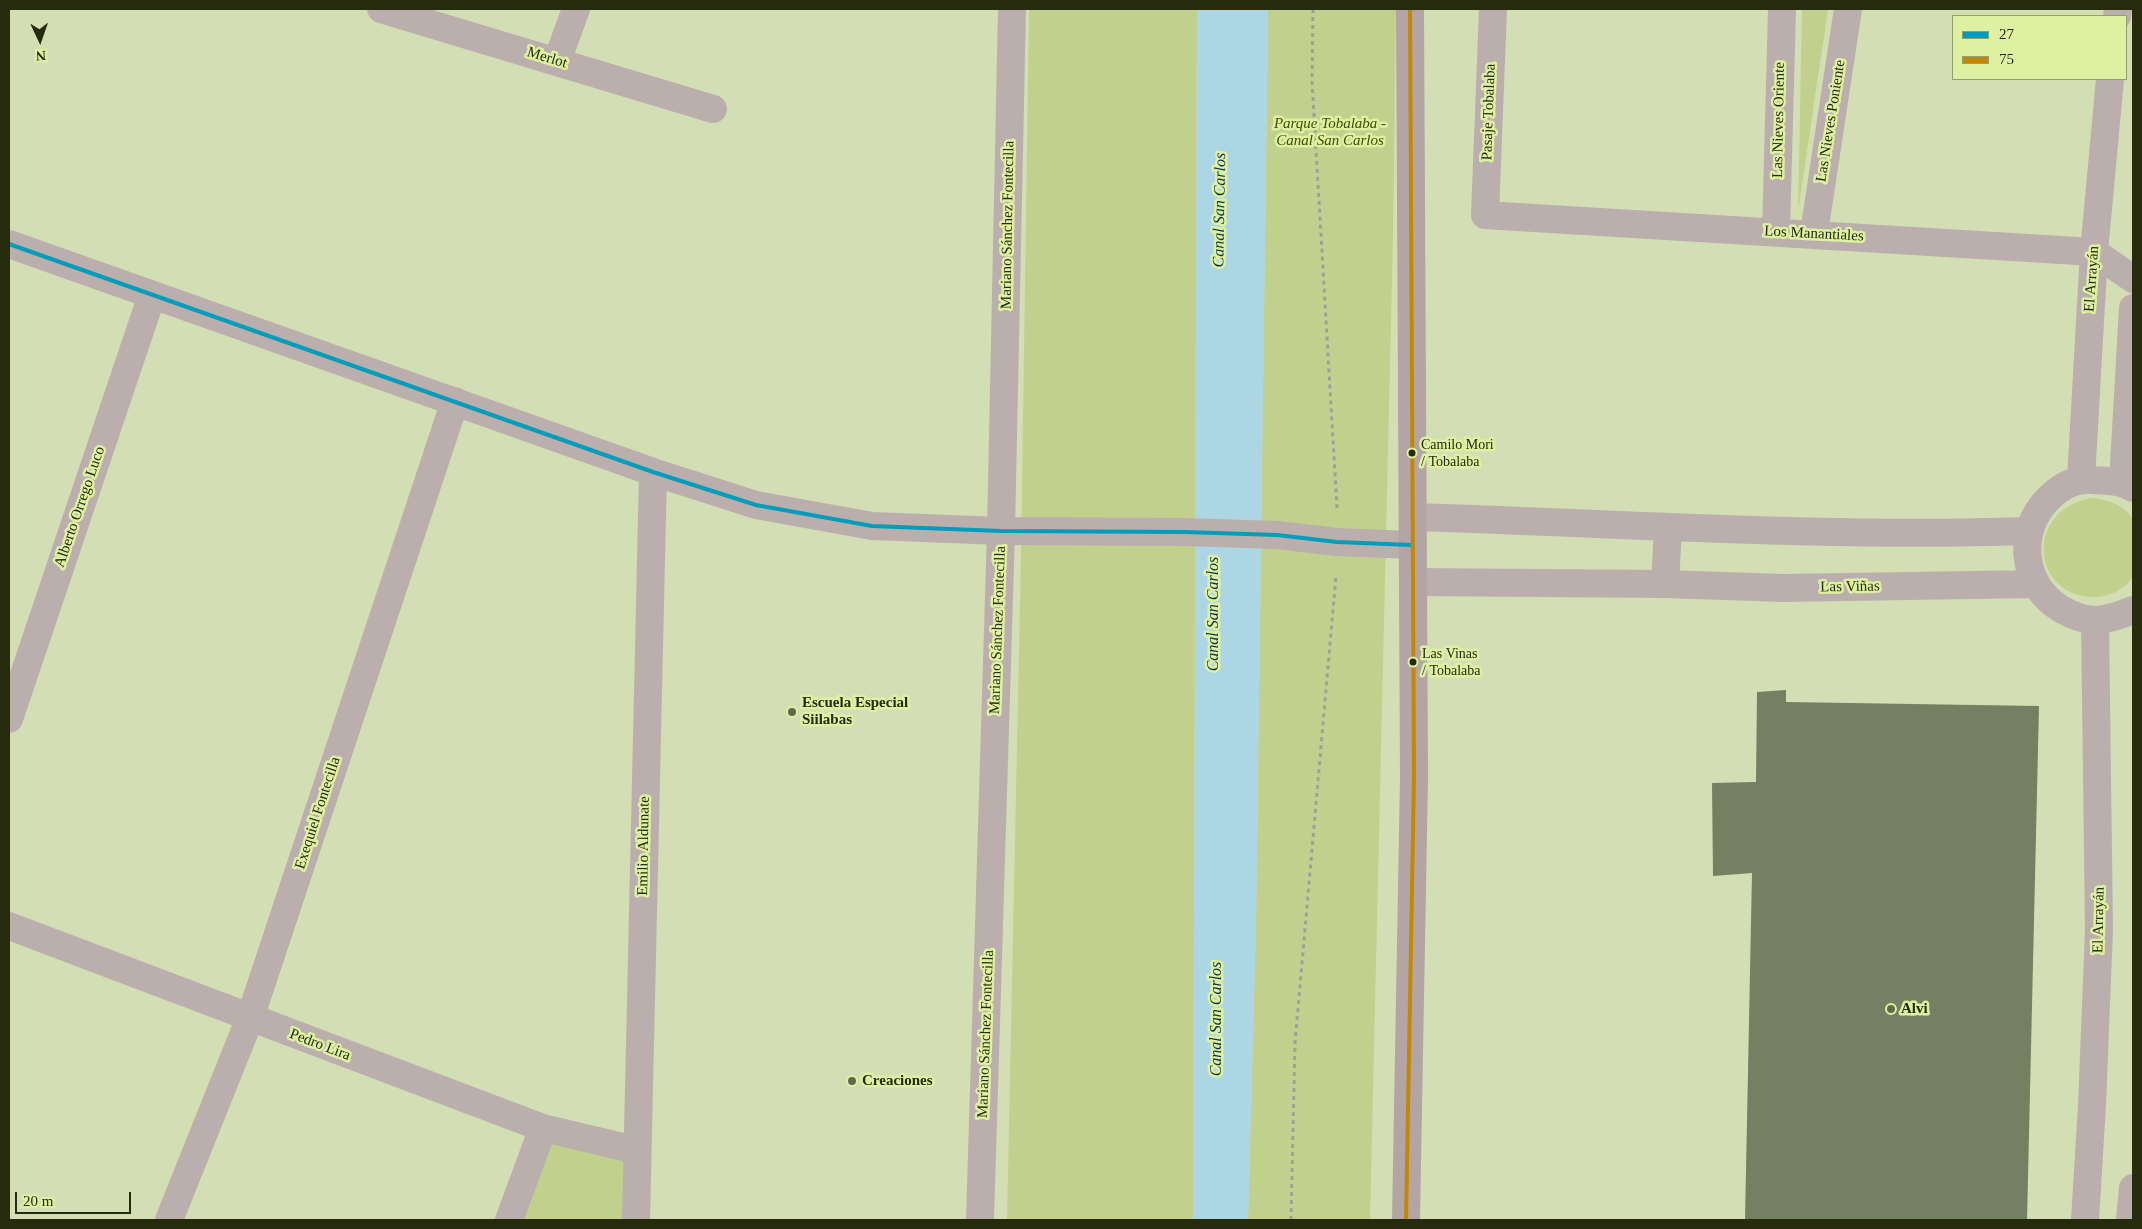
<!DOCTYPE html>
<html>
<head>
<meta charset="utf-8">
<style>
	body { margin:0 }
	#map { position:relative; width:2142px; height:1229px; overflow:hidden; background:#d4deb4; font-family:Georgia,serif }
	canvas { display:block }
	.frame { position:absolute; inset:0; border:10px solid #252b0c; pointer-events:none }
	.legend { position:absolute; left:1952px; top:15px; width:175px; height:65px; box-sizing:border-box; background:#def0a2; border:1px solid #94a166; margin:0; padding:6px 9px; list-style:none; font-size:15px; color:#252b0c }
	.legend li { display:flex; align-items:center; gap:10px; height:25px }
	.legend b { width:25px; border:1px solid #94a166 }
	.north { position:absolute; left:15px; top:15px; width:50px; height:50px; -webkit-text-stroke:4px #def0a2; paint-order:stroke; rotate:177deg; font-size:14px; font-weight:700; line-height:20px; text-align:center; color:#252b0c }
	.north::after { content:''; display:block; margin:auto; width:18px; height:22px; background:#252b0c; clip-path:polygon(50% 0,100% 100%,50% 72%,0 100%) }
	.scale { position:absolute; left:15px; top:1192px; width:116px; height:22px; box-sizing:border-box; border:2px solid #252b0c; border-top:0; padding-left:6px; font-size:15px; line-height:18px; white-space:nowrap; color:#252b0c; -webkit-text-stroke:4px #def0a2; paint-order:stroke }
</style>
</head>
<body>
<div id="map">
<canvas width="2142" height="1229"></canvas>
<div class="frame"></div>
<ul class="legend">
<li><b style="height:6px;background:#049cbb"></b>27</li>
<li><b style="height:6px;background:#c28703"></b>75</li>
</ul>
<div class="north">N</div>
<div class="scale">20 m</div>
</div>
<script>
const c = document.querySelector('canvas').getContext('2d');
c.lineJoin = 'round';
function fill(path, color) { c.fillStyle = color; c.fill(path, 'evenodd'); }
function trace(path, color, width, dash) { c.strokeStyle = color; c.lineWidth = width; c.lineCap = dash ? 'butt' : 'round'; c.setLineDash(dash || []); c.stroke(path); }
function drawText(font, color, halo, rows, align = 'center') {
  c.font = font + ' Georgia,serif'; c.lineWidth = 5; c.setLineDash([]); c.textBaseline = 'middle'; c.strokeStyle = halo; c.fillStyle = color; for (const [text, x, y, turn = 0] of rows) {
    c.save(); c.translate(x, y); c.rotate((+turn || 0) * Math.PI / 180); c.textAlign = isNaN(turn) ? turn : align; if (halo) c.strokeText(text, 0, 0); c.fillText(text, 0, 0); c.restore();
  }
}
const green = new Path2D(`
	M1029,9H1197L1193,1220H1007L1021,556Z
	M1268,9H1396L1393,236L1370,1220H1248L1256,919Z
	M1802,9H1828L1798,212Z
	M2092,498C2108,500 2123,504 2133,519V577C2124,590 2109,597 2093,597C2032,596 2023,510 2092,498Z
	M543,1128L636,1150V1220H509Z`);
const water = new Path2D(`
	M1197,9H1268L1256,919L1248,1220H1193Z`);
const building = new Path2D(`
	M1786,690V702L2039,706L2027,1220H1745L1752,873L1713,876L1712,783L1756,782L1757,692Z`);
const path = new Path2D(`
	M1313,9L1312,81L1337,508
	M1291,1220L1295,1043L1336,576`);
const minor = new Path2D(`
	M381,9L713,109
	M1493,9L1485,215L2094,252L2133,279
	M2117,16L2118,9
	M557,61L576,9
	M1776,232L1782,9
	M1814,233L1848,9
	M9,244L653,472L756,505L872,526L1001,531L1184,532L1277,535L1337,542L1412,545
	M2081,479L2094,252L2110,79
	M2123,482L2133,308
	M2133,488C2120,480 2108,481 2093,480C2076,478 2061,486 2049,498C2016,530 2021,585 2061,609C2071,615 2084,620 2097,620C2110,619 2121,615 2133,610
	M1413,517C1617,523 1823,538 2028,531
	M1413,582L1665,584L1783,588L2035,584
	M1665,584L1668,527
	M9,719L152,295
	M9,926L543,1128L636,1150
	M169,1220L250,1018L455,401
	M509,1220L543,1128
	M636,1220L653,472
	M2085,1220L2092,1105L2099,930L2095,620
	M2130,1220L2133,1188`);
const tertiary = new Path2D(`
	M980,1220L1001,531L1012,9`);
const secondary = new Path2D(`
	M1406,1220L1414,777L1410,9`);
const bus1 = new Path2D(`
	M9,244L653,472L756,505L872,526L1001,531L1184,532L1277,535L1337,542L1412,545`);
const bus2 = new Path2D(`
	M1406,1220L1414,777L1410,9`);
const markers = [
	[1412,453,4.5,"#252b0c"],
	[1413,662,4.5,"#252b0c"],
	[792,712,5,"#626a47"],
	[1891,1009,5,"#626a47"],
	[852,1081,5,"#626a47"]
];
const busNames = [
	["Camilo Mori",1421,445],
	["/ Tobalaba",1421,462],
	["Las Vinas",1422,654],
	["/ Tobalaba",1422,671]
];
const streetNames = [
	["Merlot",547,58,17],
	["Pasaje Tobalaba",1489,112,-88],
	["Las Nieves Oriente",1779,120,-89],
	["Las Nieves Poniente",1831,121,-81],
	["Mariano Sánchez Fontecilla",1008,225,-89],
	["Los Manantiales",1814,234,3],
	["El Arrayán",2092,279,-86],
	["Alberto Orrego Luco",80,507,-71],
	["Las Viñas",1850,587,-1],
	["Mariano Sánchez Fontecilla",998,630,-88],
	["Exequiel Fontecilla",318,813,-72],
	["Emilio Aldunate",644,846,-89],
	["El Arrayán",2099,920,-89],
	["Mariano Sánchez Fontecilla",986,1034,-88],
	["Pedro Lira",320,1045,21]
];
const parkNames = [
	["Parque Tobalaba -",1330,124],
	["Canal San Carlos",1330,141]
];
const poiNames = [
	["Escuela Especial",802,703],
	["Siilabas",802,720],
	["Alvi",1901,1009],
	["Creaciones",862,1081]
];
const waterNames = [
	["Canal San Carlos",1220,210,-89],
	["Canal San Carlos",1214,614,-90],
	["Canal San Carlos",1217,1019,-90]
];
fill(green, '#c2d08e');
fill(water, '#add6e4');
fill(building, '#738062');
trace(path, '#a49f95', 3, [4, 4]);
trace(minor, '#bbafad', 28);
trace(tertiary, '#bbafad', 28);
trace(secondary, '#b3a5a3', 28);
trace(bus1, '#049cbb', 4);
trace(bus2, '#c28703', 4);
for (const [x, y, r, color] of markers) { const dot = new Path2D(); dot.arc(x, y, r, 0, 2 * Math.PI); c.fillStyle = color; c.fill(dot); trace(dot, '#def0a2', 2); }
drawText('14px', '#252b0c', '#def0a2', busNames, 'left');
drawText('15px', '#252b0c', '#def0a2', streetNames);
drawText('italic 15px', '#424d00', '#def0a2', parkNames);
drawText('bold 15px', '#252b0c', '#def0a2', poiNames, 'left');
drawText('italic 16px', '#08344c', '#def0a2', waterNames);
</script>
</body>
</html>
